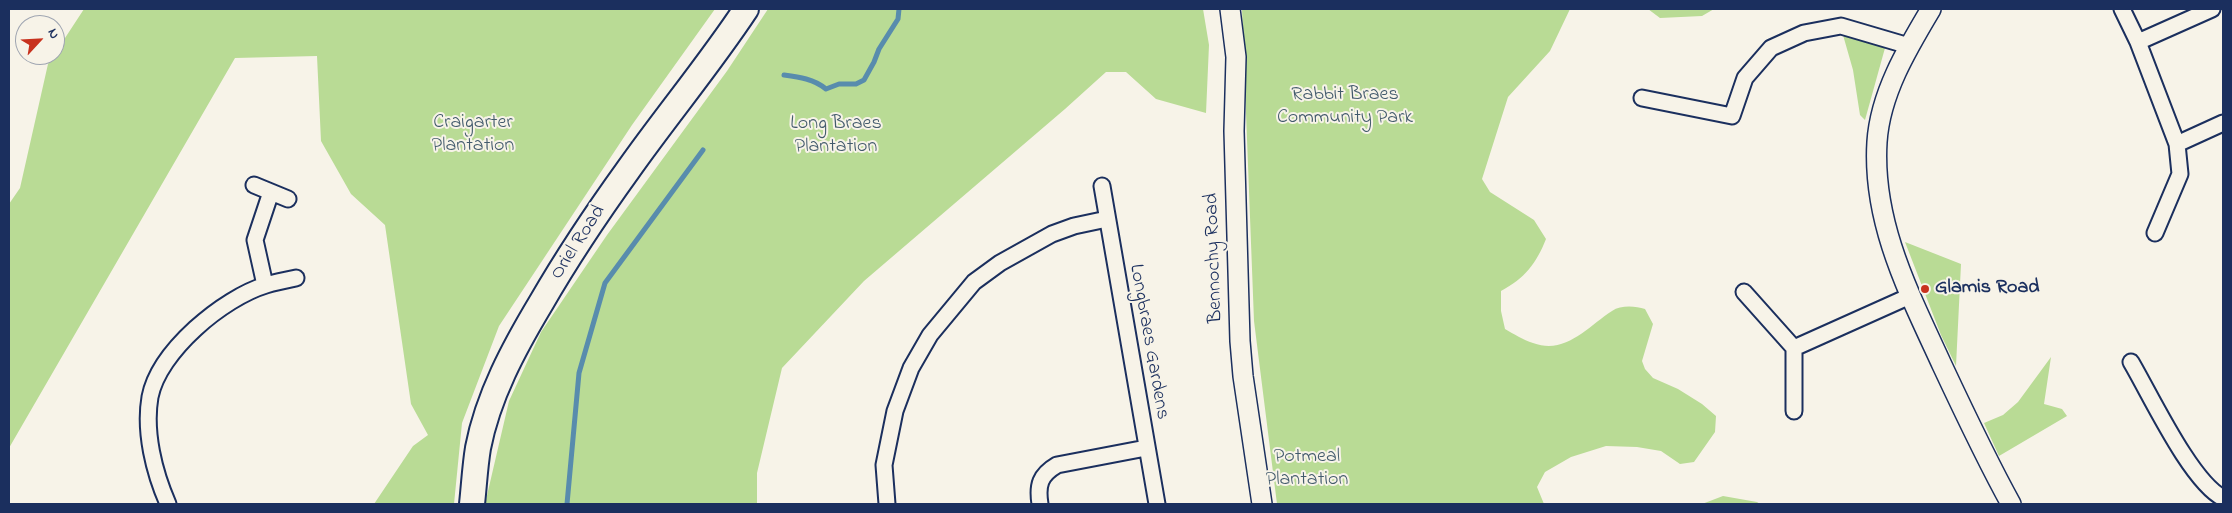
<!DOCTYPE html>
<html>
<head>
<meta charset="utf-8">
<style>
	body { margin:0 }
	#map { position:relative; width:2232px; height:513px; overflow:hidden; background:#f7f3e8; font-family:"Indie Flower",sans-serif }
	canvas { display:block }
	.frame { position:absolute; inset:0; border:10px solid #1b2f5e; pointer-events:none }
	.north { position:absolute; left:15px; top:15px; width:50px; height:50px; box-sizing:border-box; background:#f7f3e8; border:1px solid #9fa5b1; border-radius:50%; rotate:65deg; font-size:14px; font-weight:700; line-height:20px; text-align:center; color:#1b2f5e }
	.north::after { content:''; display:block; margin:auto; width:18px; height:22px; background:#c8321e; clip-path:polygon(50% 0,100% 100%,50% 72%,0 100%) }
</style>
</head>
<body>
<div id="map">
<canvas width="2232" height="513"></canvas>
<div class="frame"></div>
<div class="north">N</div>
</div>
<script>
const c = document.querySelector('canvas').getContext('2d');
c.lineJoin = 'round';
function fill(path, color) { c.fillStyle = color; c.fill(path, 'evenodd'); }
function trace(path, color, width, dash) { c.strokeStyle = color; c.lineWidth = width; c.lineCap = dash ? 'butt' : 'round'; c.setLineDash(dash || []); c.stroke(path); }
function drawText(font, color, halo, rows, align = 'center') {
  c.font = font + ' "Indie Flower",sans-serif'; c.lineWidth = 4; c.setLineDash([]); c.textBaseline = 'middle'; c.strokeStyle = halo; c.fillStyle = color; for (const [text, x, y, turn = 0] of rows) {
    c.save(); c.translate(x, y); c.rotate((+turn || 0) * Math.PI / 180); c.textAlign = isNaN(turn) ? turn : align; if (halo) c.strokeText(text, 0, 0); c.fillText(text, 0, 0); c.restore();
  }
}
const green = new Path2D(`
	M84,9H715L632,125L499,326L462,423L454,504H374L413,446L428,435L411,404L385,225L351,194L321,141L317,56L235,58L9,448V204L20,188L48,64Z
	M768,9H1203L1209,45L1206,113L1156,99L1126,72H1106L1065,109L864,281L782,368L757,473V504H485L509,401L541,332L607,235L727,71Z
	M1242,9H1570L1550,51L1508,97L1482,179L1490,192L1534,220L1546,239C1536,264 1525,278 1501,291V311L1505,329C1514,334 1523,340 1533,343C1566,355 1587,327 1612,311C1621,305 1635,306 1645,309L1653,324L1642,361L1645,369L1653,378L1678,389L1702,404L1716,416L1715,432L1694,462L1680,464L1661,451L1637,447L1606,446L1571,457L1545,472L1537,487L1544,504H1277L1254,321Z
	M1648,9H1714L1702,16L1660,18Z
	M1843,35L1870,40L1885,48L1865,120L1860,115L1853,70Z
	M1905,242L1961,264L1956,366L1941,335Z
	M2051,357L2044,404L2062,409L2067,416L1999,456L1984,423L2003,415L2018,402Z
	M1723,496L1757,502L1760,504H1702Z`);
const stream = new Path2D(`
	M784,75C799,77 814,79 826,89L839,84H856L864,80L874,62L879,49L898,19L899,9
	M567,504L579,373L605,283L703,150`);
const minor = new Path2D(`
	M2122,9L2138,42
	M1642,98L1732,116L1745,78L1771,48L1804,33L1841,26L1909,46
	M2177,144L2223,123
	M254,185L288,199
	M1102,186L1157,504
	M2155,233L2180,174L2177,144L2138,42L2212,9
	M265,285L255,240L271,192
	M1744,292L1794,348V411
	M1794,348L1910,296
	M2131,362C2151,396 2191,482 2223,498
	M168,504C154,472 144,432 150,397C159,351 223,298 266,285C276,282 286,280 296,278
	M887,504L884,465L895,411L911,368L930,335L974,282L1000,263L1052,234L1074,226L1107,219
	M1040,504C1037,485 1040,475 1057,465L1146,448`);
const tertiary = new Path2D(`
	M1230,9L1236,57L1234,131L1240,341L1243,376L1262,504
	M1931,9C1907,49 1880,94 1877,142C1872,223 1909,293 1942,365C1964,412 1986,459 2011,504`);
const primary = new Path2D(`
	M472,504C474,486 475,466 478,448C488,396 514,348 541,303C567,258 597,213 628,170C666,116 709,65 746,9`);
const markers = [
	[1925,289,5,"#c8321e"]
];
const parkNames = [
	["Rabbit Braes",1345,96],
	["Community Park",1345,119],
	["Craigarter",473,124],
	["Plantation",473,147],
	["Long Braes",836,125],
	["Plantation",836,148],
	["Potmeal",1307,458],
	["Plantation",1307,481]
];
const streetNames = [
	["Oriel Road",579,243,-57],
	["Bennochy Road",1215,258,-92],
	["Longbraes Gardens",1148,342,80]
];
const poiNames = [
	["Glamis Road",1935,289]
];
fill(green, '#b9db95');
trace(stream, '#588cad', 5);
trace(minor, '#1b2f5e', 19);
trace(tertiary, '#1b2f5e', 22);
trace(primary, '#1b2f5e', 28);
trace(minor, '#f7f3e8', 15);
trace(tertiary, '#f7f3e8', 19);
trace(primary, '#f7f3e8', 24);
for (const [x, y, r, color] of markers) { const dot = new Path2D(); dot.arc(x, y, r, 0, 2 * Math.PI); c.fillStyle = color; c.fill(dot); trace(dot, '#f7f3e8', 2); }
drawText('20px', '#425a6c', '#f7f3e8', parkNames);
drawText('20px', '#1b2f5e', '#f7f3e8', streetNames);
drawText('bold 20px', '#1b2f5e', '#f7f3e8', poiNames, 'left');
</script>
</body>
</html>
